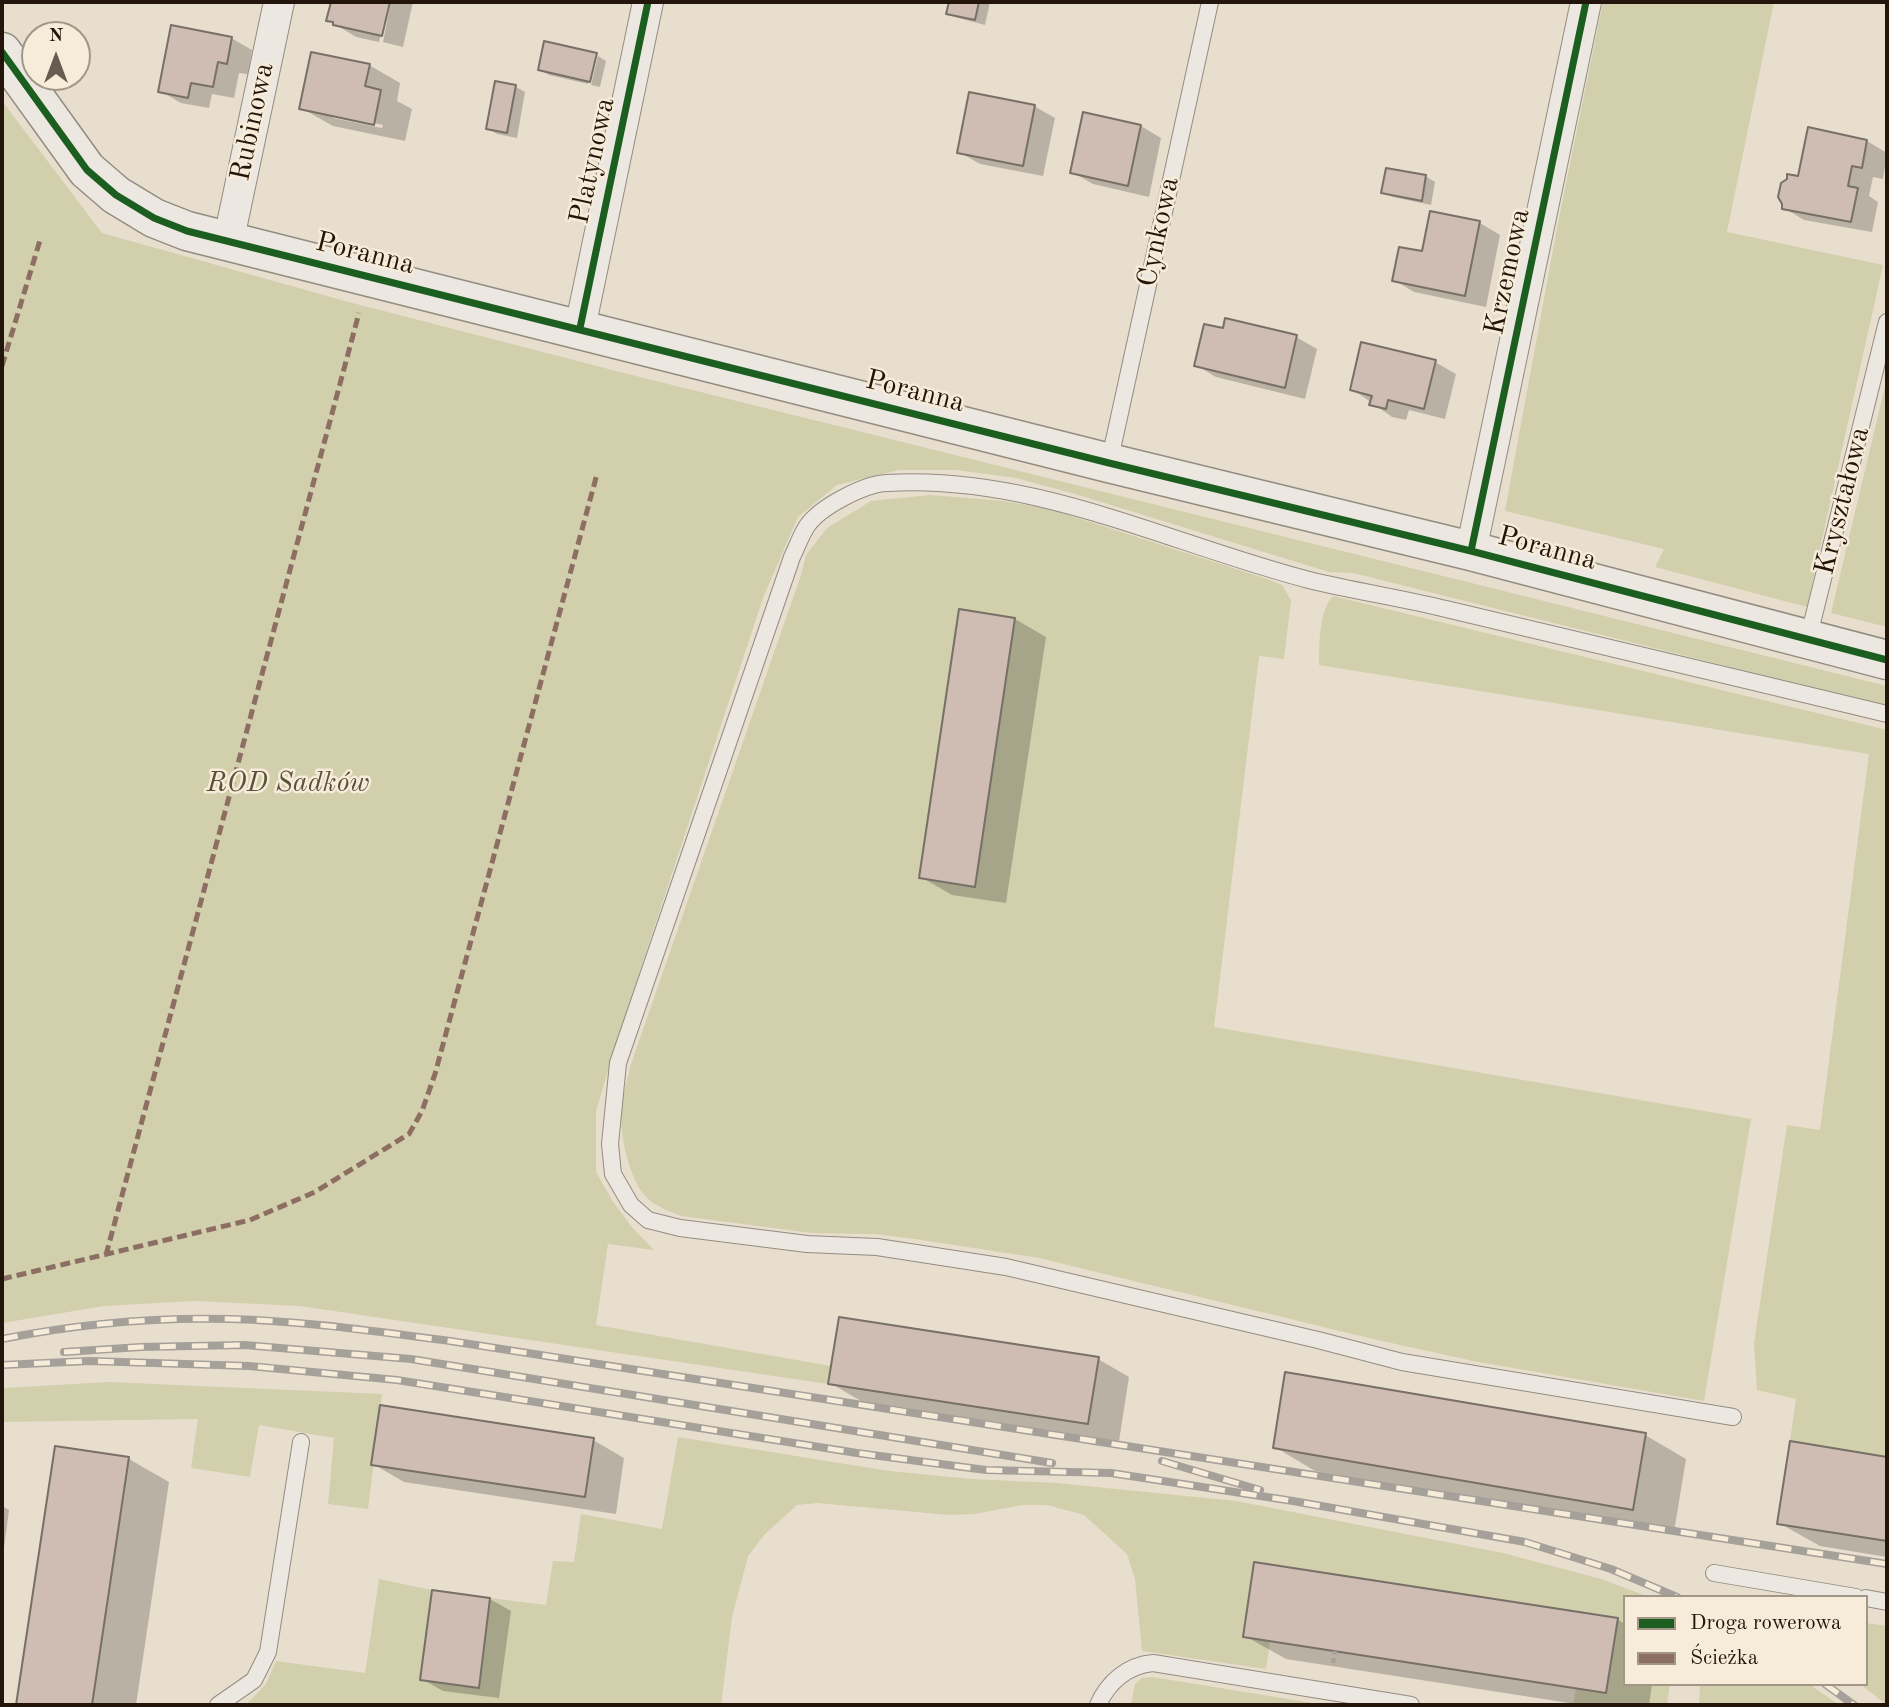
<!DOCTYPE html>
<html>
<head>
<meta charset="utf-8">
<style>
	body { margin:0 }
	#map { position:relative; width:1889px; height:1707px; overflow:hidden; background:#e8dece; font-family:"Old Standard TT",serif }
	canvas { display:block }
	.frame { position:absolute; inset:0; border:4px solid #23150b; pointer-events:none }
	.legend { position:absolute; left:1623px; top:1595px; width:245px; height:91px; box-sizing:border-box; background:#f7ecd9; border:2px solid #a29687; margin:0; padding:9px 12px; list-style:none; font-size:21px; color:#23150b }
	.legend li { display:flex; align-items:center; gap:14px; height:35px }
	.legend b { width:35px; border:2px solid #a29687 }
	.north { position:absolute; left:21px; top:21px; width:70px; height:70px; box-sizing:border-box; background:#f7ecd9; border:2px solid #a29687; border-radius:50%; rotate:0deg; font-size:19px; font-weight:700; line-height:28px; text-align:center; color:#23150b }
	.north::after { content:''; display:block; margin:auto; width:24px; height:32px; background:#685b4f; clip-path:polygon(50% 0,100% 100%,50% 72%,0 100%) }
</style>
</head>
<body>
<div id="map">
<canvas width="1889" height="1707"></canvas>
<div class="frame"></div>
<ul class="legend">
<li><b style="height:9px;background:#1b5e20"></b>Droga rowerowa</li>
<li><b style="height:9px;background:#8d6e63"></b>Ścieżka</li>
</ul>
<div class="north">N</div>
</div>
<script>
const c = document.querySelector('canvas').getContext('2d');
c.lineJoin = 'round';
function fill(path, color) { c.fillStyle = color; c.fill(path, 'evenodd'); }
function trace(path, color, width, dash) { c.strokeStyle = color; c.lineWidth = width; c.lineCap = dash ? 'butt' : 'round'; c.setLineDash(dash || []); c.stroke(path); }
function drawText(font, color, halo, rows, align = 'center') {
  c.font = font + ' "Old Standard TT",serif'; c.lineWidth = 5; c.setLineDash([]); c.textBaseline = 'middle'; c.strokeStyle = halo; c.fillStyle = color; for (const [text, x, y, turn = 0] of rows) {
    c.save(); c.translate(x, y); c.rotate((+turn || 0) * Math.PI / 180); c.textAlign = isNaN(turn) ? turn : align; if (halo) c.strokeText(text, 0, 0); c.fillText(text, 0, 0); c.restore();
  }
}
const green = new Path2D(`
	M1603,2H1774L1727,232L1883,265L1807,607L1655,567L1664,549L1505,511L1558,223Z
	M2,101L102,233L345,301L628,374L1887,686V706L1353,573L1329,572L1075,494L1016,478L957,470H899L837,485L798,517L763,598L618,1037L596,1111V1172L612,1200L631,1226L654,1250L608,1244L596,1325L831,1366L828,1384L300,1306L194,1301L104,1306L2,1323Z
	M1887,378V627L1831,613Z
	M930,495L1003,501L1050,509L1267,579L1282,585L1291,600L1284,659L1259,656L1214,1027L1751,1119L1704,1401L1473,1361L1373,1339L1039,1258L915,1239L875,1234L812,1233L681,1216C669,1211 657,1207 647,1198C629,1180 618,1131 622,1106C623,1092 628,1078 631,1064L801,575L806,555L827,528L871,501Z
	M1333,596L1887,730V1457L1790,1441L1796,1399L1757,1390L1754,1343L1787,1125L1820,1130L1869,754L1319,665C1319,646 1319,610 1333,596Z
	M109,1382L382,1394L368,1509L328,1504L334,1438L259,1425L250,1477L191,1468L198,1419L2,1422V1388Z
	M678,1437L889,1471L971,1479L1056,1483L1236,1501L1503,1553L1601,1579L1649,1597H1625V1684H1670L1667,1705H1573L1576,1688L1606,1693L1617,1618L1255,1562L1243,1636L1270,1641L1266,1669L1142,1651L1135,1579L1127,1554L1084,1515L1047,1505H1022L974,1514L950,1515L817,1503L797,1505L765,1534L748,1556L732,1617L721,1705H246L266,1684L276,1661L365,1673L379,1579L432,1590L420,1680L478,1688L490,1598L546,1605L553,1561L574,1562L581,1514L662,1529Z
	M1866,1623L1887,1626V1705L1860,1684H1866Z
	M1152,1677L1319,1704V1705H1131L1135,1684L1142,1678Z
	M1700,1684H1809L1839,1705H1699Z`);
const shadow = new Path2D(`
	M340,2H388L379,42L356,37L328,20Z
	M391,2H413L403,47L383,42Z
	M950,2H990L985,25L958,18L948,13Z
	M231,38L252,50L248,74L239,73L234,98L212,94L209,108L181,103L160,91Z
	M546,43L597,55H594L588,84L549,75L540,70Z
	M598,56L606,61L600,87L591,85Z
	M369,65L400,83L397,101L412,109L405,141L333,126L301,108ZM333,114L383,125L382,128L333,118Z
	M516,87L525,92L517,138L497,134L487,128Z
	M1034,106L1055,118L1043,176L980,164L959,152Z
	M1141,126L1161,138L1149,197L1093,184L1072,172Z
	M1867,141L1887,153L1883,179L1873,177L1869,196L1878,202L1872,232L1804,220L1784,208L1799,178Z
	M1425,176L1435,182L1431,205L1393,197L1383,192Z
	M1480,223L1500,235L1486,307L1414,292L1394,280L1423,254Z
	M1224,330L1296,337L1317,349L1305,399L1216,377L1196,365Z
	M1435,362L1456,374L1445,419L1409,410L1406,420L1392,417L1352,389Z
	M1015,619L1046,637L1006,903L952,895L921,877Z
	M1098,1359L1129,1377L1119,1441L861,1401L830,1383Z
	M1645,1435L1686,1459L1674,1532L1315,1471L1275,1447Z
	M593,1440L624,1458L616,1514L404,1482L373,1464Z
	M1791,1443L1887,1458V1557L1820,1546L1779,1523Z
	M56,1448L129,1459L169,1482L136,1705H18Z
	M2,1506L9,1510L2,1563Z
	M434,1592L490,1599L511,1611L499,1698L443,1691L422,1679Z
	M1617,1619L1625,1624V1684H1652L1649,1705H1582L1286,1659L1245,1636Z`);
const building = new Path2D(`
	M331,2H390L382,36L333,25V22L326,21Z
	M949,2H979L975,20L946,14Z
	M171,25L232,37L227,64L218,62L213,87L191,83L188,98L158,92Z
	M544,41L597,53L590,82L538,70Z
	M311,52L370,64L365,86L381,90L374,125L299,109Z
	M495,81L516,85L507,133L486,129Z
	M969,92L1035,105L1023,166L957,153Z
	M1083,112L1141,125L1128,186L1070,173Z
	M1808,127L1867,140L1862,168L1852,166L1848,186L1858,188L1851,222L1782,209V204L1778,197L1781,183L1787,179V174L1798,176Z
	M1386,168L1426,175L1422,201L1381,193Z
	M1430,211L1480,221L1465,296L1392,281L1399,247L1422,251Z
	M1225,318L1297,335L1285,388L1194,366L1204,324L1223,328Z
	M1361,342L1436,360L1424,409L1388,400L1386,409L1369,405L1372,396L1350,390Z
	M959,609L1015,618L975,887L919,878Z
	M839,1317L1099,1357L1088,1424L828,1384Z
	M1285,1372L1646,1433L1633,1510L1273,1448Z
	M380,1405L594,1438L585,1497L371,1465Z
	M1790,1441L1887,1457V1541L1777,1524Z
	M55,1446L129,1457L92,1705H16Z
	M1254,1562L1618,1618L1606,1693L1243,1637Z
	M432,1590L490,1598L479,1688L420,1680Z`);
const path = new Path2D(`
	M1333,1663L1335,1651`);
const service = new Path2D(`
	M1109,463L1210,2
	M1808,639L1887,322
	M1733,1417L1402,1362L1318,1340L1006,1267L877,1247L807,1244L680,1228L648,1220L631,1205L613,1174L610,1144L618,1063L792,557C797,547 801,535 807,526C820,507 864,484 887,483C1034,474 1170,544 1309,580C1354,591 1401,598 1446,609C1593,643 1740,679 1887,714
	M1714,1573L1856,1597
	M1866,1598L1887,1602
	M218,1705L254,1680L268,1652L301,1442
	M1098,1705C1108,1682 1128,1665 1153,1663L1411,1705`);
const minor = new Path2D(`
	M228,243L279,2
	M580,328L648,2
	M1471,551L1586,2`);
const tertiary = new Path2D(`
	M2,52L87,170L116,195L154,218L187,231L1109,463L1471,551L1887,660`);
const rail = new Path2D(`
	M2,1339C77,1324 155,1317 231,1319C305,1321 378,1332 450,1341L1887,1564
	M64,1352L141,1347L244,1345L411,1359L1052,1463
	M2,1365L90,1361L249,1366L397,1380L857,1453L986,1470L1111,1473L1293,1501L1525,1542L1611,1569L1677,1597
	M1162,1461L1260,1490
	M1825,1684L1854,1705`);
const quiet = new Path2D(`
	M2,366L41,237
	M106,1255L359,313
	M2,1279L250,1220L315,1192L409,1134L422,1111L435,1074L597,474`);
const cycleway = new Path2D(`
	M2,52L87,170L116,195L154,218L187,231L1109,463L1471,551L1887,660
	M580,328L648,2
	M1471,551L1586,2`);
const streetNames = [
	["Rubinowa",253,122,-78],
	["Platynowa",593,161,-78],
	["Cynkowa",1159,232,-78],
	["Poranna",365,254,14],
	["Krzemowa",1508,272,-78],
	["Poranna",915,392,14],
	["Kryształowa",1843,501,-76],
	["Poranna",1547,549,15]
];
const parkNames = [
	["ROD Sadków",288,784]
];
fill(green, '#d1cfac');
fill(shadow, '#0003');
fill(building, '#cfbcb2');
trace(building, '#777067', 2);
trace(service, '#938c82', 18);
trace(minor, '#938c82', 32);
trace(tertiary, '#938c82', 41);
trace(path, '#a5a099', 4.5, [5, 3.5]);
trace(service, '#ece7e0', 16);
trace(minor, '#ece7e0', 30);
trace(tertiary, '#ece7e0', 38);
trace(rail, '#a5a099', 8);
trace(rail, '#f7ecd9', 5, [16]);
trace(quiet, '#8d6e63', 5, [10, 5]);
trace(cycleway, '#1b5e20', 7);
drawText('28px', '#23150b', '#f7ecd9', streetNames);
drawText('italic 28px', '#59523a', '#f7ecd9', parkNames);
</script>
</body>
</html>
